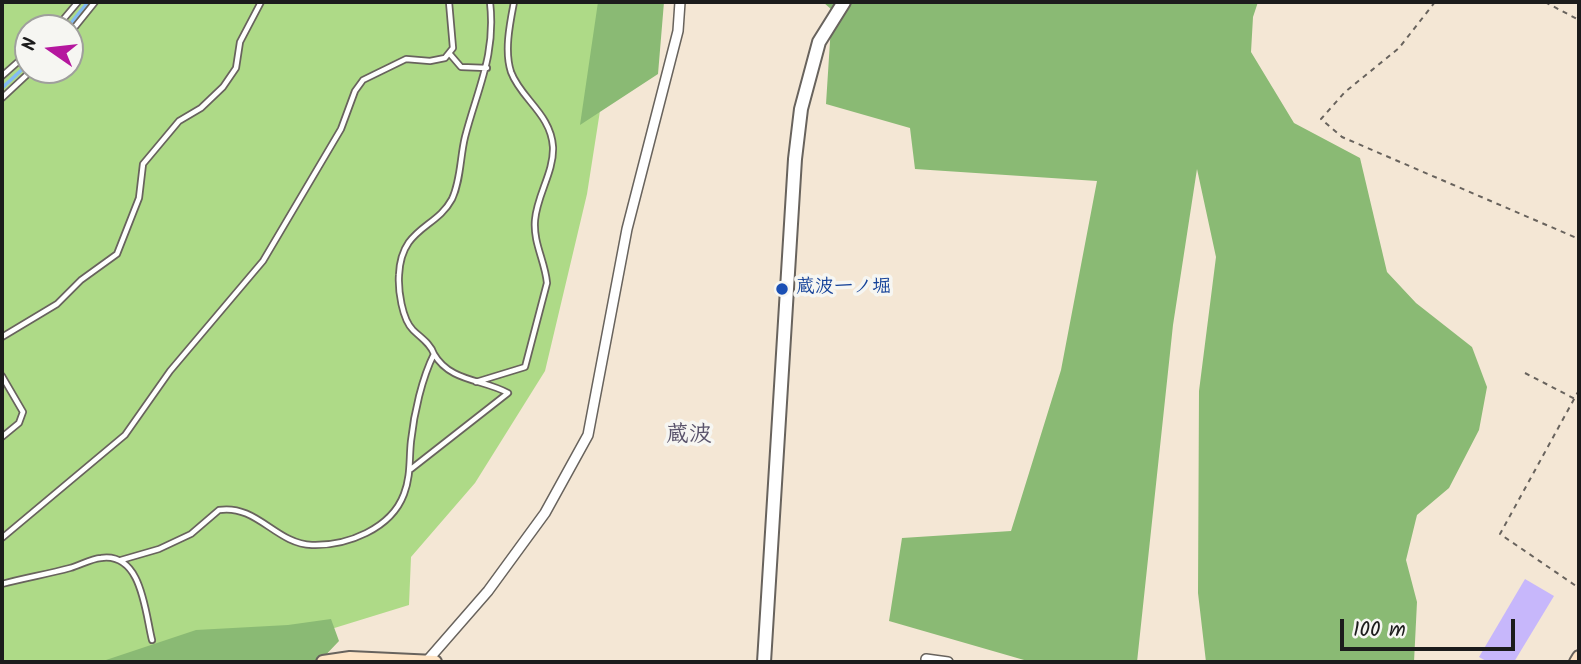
<!DOCTYPE html>
<html>
<head>
<meta charset="utf-8">
<style>
	body { margin:0 }
	#map { position:relative; width:1581px; height:664px; overflow:hidden; background:#f4e7d5; font-family:Kalam,sans-serif }
	canvas { display:block }
	.frame { position:absolute; inset:0; border:4px solid #1c1c1c; pointer-events:none }
	.north { position:absolute; left:14px; top:14px; width:70px; height:70px; box-sizing:border-box; background:#f6f6f2; border:2px solid #9f9f9c; border-radius:50%; rotate:284deg; font-size:19px; font-weight:700; line-height:28px; text-align:center; color:#1c1c1c }
	.north::after { content:''; display:block; margin:auto; width:24px; height:32px; background:#b5179e; clip-path:polygon(50% 0,100% 100%,50% 72%,0 100%) }
	.scale { position:absolute; left:1340px; top:619px; width:175px; height:32px; box-sizing:border-box; border:4px solid #1c1c1c; border-top:0; padding-left:9px; font-size:21px; line-height:24px; white-space:nowrap; color:#1c1c1c; -webkit-text-stroke:5px #f6f6f2; paint-order:stroke }
</style>
</head>
<body>
<div id="map">
<canvas width="1581" height="664"></canvas>
<div class="frame"></div>
<div class="north">N</div>
<div class="scale">100 m</div>
</div>
<script>
const c = document.querySelector('canvas').getContext('2d');
c.lineJoin = 'round';
function fill(path, color) { c.fillStyle = color; c.fill(path, 'evenodd'); }
function trace(path, color, width, dash) { c.strokeStyle = color; c.lineWidth = width; c.lineCap = dash ? 'butt' : 'round'; c.setLineDash(dash || []); c.stroke(path); }
function drawText(font, color, halo, rows, align = 'center') {
  c.font = font + ' Kalam,"Klee One",sans-serif'; c.lineWidth = 7; c.setLineDash([]); c.textBaseline = 'middle'; c.strokeStyle = halo; c.fillStyle = color; for (const [text, x, y, turn = 0] of rows) {
    c.save(); c.translate(x, y); c.rotate((+turn || 0) * Math.PI / 180); c.textAlign = isNaN(turn) ? turn : align; if (halo) c.strokeText(text, 0, 0); c.fillText(text, 0, 0); c.restore();
  }
}
const green = new Path2D(`
	M2,2H617L587,194L545,371L475,483L411,557L409,605L276,646L190,662H2ZM28,28H70V70H28Z`);
const forest = new Path2D(`
	M598,2H664L658,74L580,125Z
	M823,2H1258L1253,17L1251,52L1294,123L1360,158L1387,272L1416,303L1472,347L1487,387L1479,430L1449,488L1417,515L1406,560L1417,602L1414,662H1206L1198,593L1199,391L1216,257L1197,169L1173,325L1137,662H1031L889,621L902,538L1011,531L1061,370L1097,181L915,169L910,128L826,104L832,10Z
	M331,619L339,641L319,662H100L196,630L288,625Z`);
const stream = new Path2D(`
	M67,28L88,2
	M2,88L28,64`);
const building = new Path2D(`
	M1525,579L1554,596L1514,662H1488L1479,657Z`);
const path = new Path2D(`
	M1435,2L1399,48L1345,92L1321,119L1342,137L1579,239
	M1545,2L1579,20
	M1525,373L1579,401
	M1579,390L1500,534L1579,588`);
const service = new Path2D(`
	M56,28L78,2
	M70,33L95,2
	M449,53L461,67L487,68
	M2,76L28,53
	M2,98L32,70
	M2,337L57,304L81,280L117,254L139,198L143,164L179,121L201,108L223,87L236,68L240,42L261,2
	M2,376L23,412L19,423L2,437
	M476,382L525,367L547,283C545,261 533,243 535,220C537,195 554,172 553,147C551,114 521,99 511,72C504,51 510,23 514,2
	M411,469L508,393C483,379 450,382 434,354
	M2,538L125,435L170,371L263,261L341,129L355,91L363,80L406,59L430,61L445,58L453,48L449,2
	M121,560L159,549L191,534L219,510C257,504 276,544 312,545C347,546 391,529 404,494C411,476 409,459 411,441C414,413 422,378 434,354C430,343 421,338 413,330C402,319 398,290 399,275C401,227 436,229 452,199C461,180 460,157 465,137C478,87 496,55 490,2
	M2,584C24,578 48,574 70,568C81,565 90,559 101,558C142,552 145,612 152,640`);
const minor = new Path2D(`
	M926,659L948,662
	M427,661L488,591L545,513L588,435L627,229L678,31L680,2`);
const tertiary = new Path2D(`
	M764,662L795,159L801,109L819,42L844,2`);
const secondary = new Path2D(`
	M323,662L350,658L435,662
	M1576,662L1579,657`);
const markers = [
	[782,289,7,"#1a4fb4"]
];
const transitNames = [
	["蔵波一ノ堀",796,289]
];
const quarterNames = [
	["蔵波",689,437]
];
fill(green, '#aeda87');
fill(forest, '#8aba74');
trace(stream, '#83bbf3', 3.5);
fill(building, '#c7b7fb');
trace(service, '#68635d', 8);
trace(minor, '#68635d', 12);
trace(tertiary, '#68635d', 16);
trace(secondary, '#68635d', 16);
trace(path, '#68635d', 2, [5, 5]);
trace(service, '#fff', 4.5);
trace(minor, '#fff', 9);
trace(tertiary, '#fff', 12);
trace(secondary, '#fee4c5', 12);
for (const [x, y, r, color] of markers) { const dot = new Path2D(); dot.arc(x, y, r, 0, 2 * Math.PI); c.fillStyle = color; c.fill(dot); trace(dot, '#f6f6f2', 2.5); }
drawText('bold 19px', '#164399', '#f6f6f2', transitNames, 'left');
drawText('bold 23px', '#58526a', '#f6f6f2', quarterNames);
</script>
</body>
</html>
